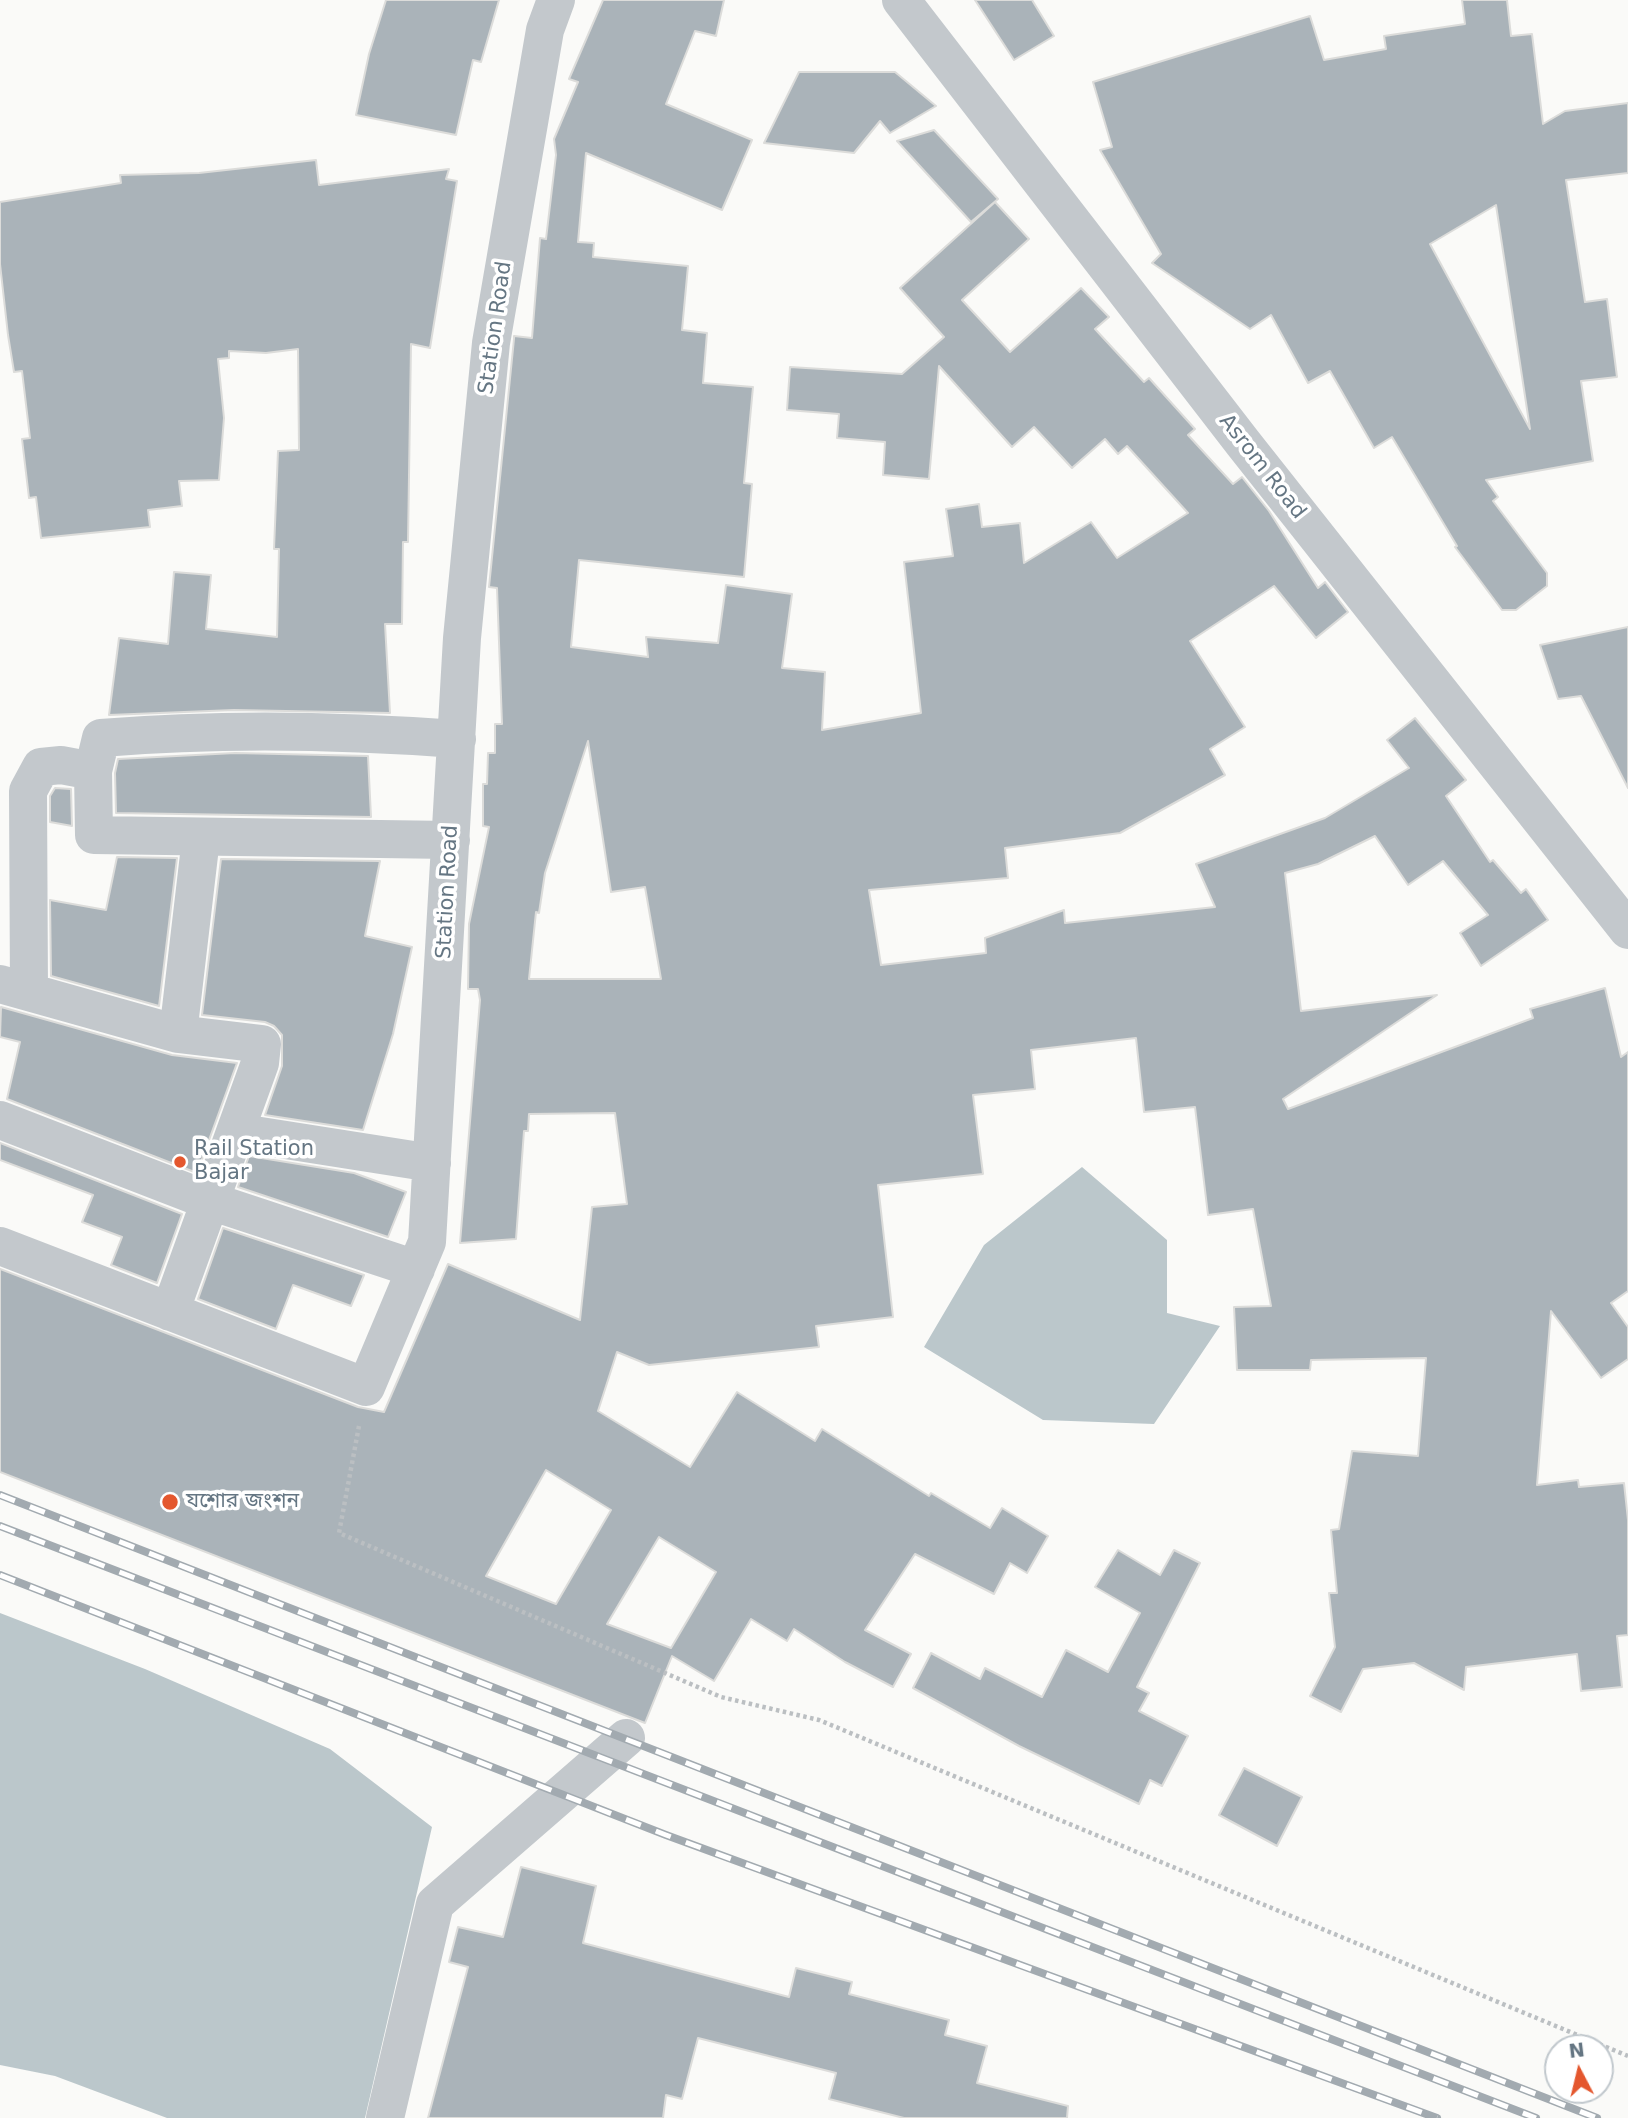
<!DOCTYPE html>
<html>
<head>
<meta charset="utf-8">
<style>
	body { margin:0 }
	#map { position:relative; width:1628px; height:2118px; overflow:hidden; background:#fafaf8; font-family:"DejaVu Sans",sans-serif }
	canvas { display:block }
	.north { position:absolute; left:1544px; top:2034px; width:70px; height:70px; box-sizing:border-box; background:#fff; border:2px solid #c1c8cd; border-radius:50%; rotate:353deg; font-size:19px; font-weight:700; line-height:28px; text-align:center; color:#657683 }
	.north::after { content:''; display:block; margin:auto; width:24px; height:32px; background:#e4572e; clip-path:polygon(50% 0,100% 100%,50% 72%,0 100%) }
</style>
</head>
<body>
<div id="map">
<canvas width="1628" height="2118"></canvas>
<div class="north">N</div>
</div>
<script>
const c = document.querySelector('canvas').getContext('2d');
c.lineJoin = 'round';
function fill(path, color) { c.fillStyle = color; c.fill(path, 'evenodd'); }
function trace(path, color, width, dash) { c.strokeStyle = color; c.lineWidth = width; c.lineCap = dash ? 'butt' : 'round'; c.setLineDash(dash || []); c.stroke(path); }
function drawText(font, color, halo, rows, align = 'center') {
  c.font = font + ' "DejaVu Sans","Noto Sans Bengali",sans-serif'; c.lineWidth = 7; c.setLineDash([]); c.textBaseline = 'middle'; c.strokeStyle = halo; c.fillStyle = color; for (const [text, x, y, turn = 0] of rows) {
    c.save(); c.translate(x, y); c.rotate((+turn || 0) * Math.PI / 180); c.textAlign = isNaN(turn) ? turn : align; if (halo) c.strokeText(text, 0, 0); c.fillText(text, 0, 0); c.restore();
  }
}
const water = new Path2D(`
	M1082,1167L1167,1240V1313L1220,1326L1154,1424L1043,1420L924,1347L984,1245Z
	M0,1613L145,1669L330,1749L432,1827L365,2118H167L55,2076L0,2065Z`);
const building = new Path2D(`
	M386,0H499L481,62L473,60L456,135L356,115L369,54Z
	M603,0H724L716,36L695,31L666,104L752,140L722,210L586,153L578,242L594,243L593,257L688,266L682,330L707,333L703,383L753,387L744,483L752,484L744,577L579,560L571,647L648,657L646,637L718,643L726,585L792,594L782,668L825,672L822,730L921,713L904,562L953,556L946,509L979,504L982,527L1020,523L1024,563L1091,522L1117,558L1188,513L1127,446L1118,454L1105,439L1072,468L1034,427L1012,447L939,366L929,479L883,475L885,442L837,438L839,414L787,410L790,367L902,374L944,337L900,288L995,202L1029,239L962,300L1010,352L1081,288L1109,317L1095,329L1144,382L1149,378L1195,429L1188,435L1233,484L1242,477L1269,511L1318,588L1325,582L1348,612L1316,638L1274,586L1190,641L1245,727L1210,749L1225,775L1120,833L1005,848L1008,878L869,890L881,965L986,953L985,938L1064,910L1065,923L1215,907L1196,864L1325,818L1409,768L1387,740L1415,718L1466,780L1446,796L1490,862L1493,860L1521,893L1526,889L1548,920L1481,966L1460,933L1488,915L1443,861L1408,885L1375,836L1318,864L1285,873L1301,1011L1437,995L1283,1099L1288,1109L1533,1018L1530,1009L1605,988L1621,1057L1628,1052V1291L1611,1303L1628,1327V1359L1601,1378L1551,1311L1537,1485L1578,1480L1579,1487L1624,1483L1628,1520V1635L1617,1636L1622,1687L1581,1691L1577,1654L1466,1667L1464,1690L1414,1663L1363,1669L1341,1712L1310,1696L1335,1647L1329,1593H1337L1331,1530L1339,1529L1352,1451L1418,1456L1426,1358L1311,1360L1310,1370H1237L1234,1307L1271,1306L1253,1209L1208,1215L1195,1107L1144,1112L1136,1038L1031,1050L1035,1089L973,1095L983,1174L878,1185L893,1317L816,1326L819,1347L649,1365L617,1352L598,1411L690,1467L737,1392L815,1441L822,1429L929,1496L931,1493L990,1528L1002,1508L1048,1536L1027,1573L1010,1563L994,1594L915,1554L865,1630L911,1654L893,1687L845,1662L794,1629L787,1641L751,1619L714,1681L672,1656L645,1723L0,1472V1269L358,1407L384,1412L448,1264L580,1320L592,1207L627,1204L615,1113L529,1114L528,1131H524L516,1239L460,1243L480,1000L478,989H468L469,924L489,827L483,826V784H487L488,753H495V724H502L497,588L489,587L514,339V336L532,338L540,238L546,239L556,155L554,139L578,82L569,79ZM588,741L611,892L645,887L661,979H529L536,912L539,913L545,873ZM546,1470L611,1510L556,1604L486,1576ZM659,1537L716,1572L671,1648L607,1624Z
	M975,0H1032L1054,36L1014,60Z
	M1462,0H1507L1511,36L1532,34L1543,124L1565,111L1628,103V173L1566,180L1585,302L1607,299L1617,377L1581,381L1593,461L1486,480L1498,497L1493,501L1547,573V586L1516,610H1502L1455,547L1457,546L1392,437L1374,448L1330,371L1308,383L1271,315L1250,329L1152,263L1161,254L1100,150L1112,147L1093,82L1310,16L1324,60L1386,49L1384,36L1465,24ZM1496,205L1530,429L1430,244Z
	M799,72H895L936,106L890,133L880,121L854,153L764,143Z
	M934,130L998,199L971,222L897,141Z
	M316,160L319,185L449,169L446,179L457,181L430,348L411,344L408,542H403L402,624H385L390,713L234,710L109,715L119,638L168,644L174,572L211,575L206,629L277,637L279,549H274L278,451L299,450L298,349L266,353L229,351V358L218,359L224,418L219,480L179,481L182,506L148,510L150,527L41,538L36,497L29,498L22,439L30,438L22,371L14,372L8,335L0,264V202L121,183L120,175L199,173Z
	M1628,627V788L1581,696L1558,699L1540,645Z
	M235,753L368,756L371,817L116,813L115,773L118,759Z
	M55,788L71,789L72,826L50,822V796Z
	M117,857L177,858L159,1006L51,976L50,900L106,910Z
	M221,859L380,861L365,936L412,947L393,1034L363,1130L265,1115L282,1066V1035L274,1026L265,1022L202,1015Z
	M1,1007L172,1055L237,1063L197,1173L7,1099L20,1042L0,1037Z
	M0,1143L182,1214L157,1283L111,1265L122,1237L82,1222L93,1195L0,1160Z
	M249,1156L354,1173L406,1192L388,1237L238,1187Z
	M223,1228L364,1275L351,1306L293,1285L276,1329L198,1299Z
	M1118,1550L1160,1575L1174,1550L1200,1563L1137,1687L1149,1693L1139,1711L1188,1736L1162,1786L1150,1780L1139,1804L1019,1746L913,1688L931,1653L980,1679L985,1668L1042,1697L1066,1650L1108,1672L1140,1613L1095,1587Z
	M1244,1768L1302,1797L1277,1846L1219,1815Z
	M521,1867L596,1886L583,1943L789,1997L796,1968L852,1982L849,1994L949,2020L945,2035L987,2046L977,2083L1068,2106L1067,2118H904L829,2099L836,2073L698,2038L682,2099L666,2095L663,2118H428L468,1967L449,1962L458,1927L503,1937Z`);
const path = new Path2D(`
	M359,1426L339,1533L721,1697L819,1720L1628,2056`);
const minor = new Path2D(`
	M451,840L94,835L93,771L101,738C220,728 338,730 457,739
	M0,984L178,1034
	M29,992L28,791L41,767L61,765L93,771
	M0,1120L210,1201L416,1269
	M235,1132L432,1163
	M0,1246L366,1387L427,1242L462,638L491,343L545,30L556,0
	M170,1312L260,1063L262,1044L178,1034L201,838
	M385,2118L435,1904L626,1738`);
const tertiary = new Path2D(`
	M901,0L1243,443L1628,930`);
const rail = new Path2D(`
	M0,1495L1597,2118
	M0,1526L1536,2118
	M0,1575L666,1835L1437,2118`);
const markers = [
	[180,1162,7,"#e4572e"],
	[170,1502,9,"#e4572e"]
];
const streetNames = [
	["Station Road",496,328,-82],
	["Asrom Road",1262,467,52],
	["Station Road",448,892,-87]
];
const poiNames = [
	["Rail Station",194,1150],
	["Bajar",194,1174],
	["যশোর জংশন",186,1502]
];
fill(water, '#bbc7cb');
fill(building, '#aab3b9');
trace(building, '#dcdcda', 2);
trace(path, '#bbbfc2', 4.5, [3.5, 3.5]);
trace(minor, '#c3c8cc', 38);
trace(tertiary, '#c3c8cc', 38);
trace(rail, '#a2aab0', 8);
trace(rail, '#fff', 5, [16]);
for (const [x, y, r, color] of markers) { const dot = new Path2D(); dot.arc(x, y, r, 0, 2 * Math.PI); c.fillStyle = color; c.fill(dot); trace(dot, '#fff', 2.5); }
drawText('21px', '#657683', '#fff', streetNames);
drawText('21px', '#657683', '#fff', poiNames, 'left');
</script>
</body>
</html>
